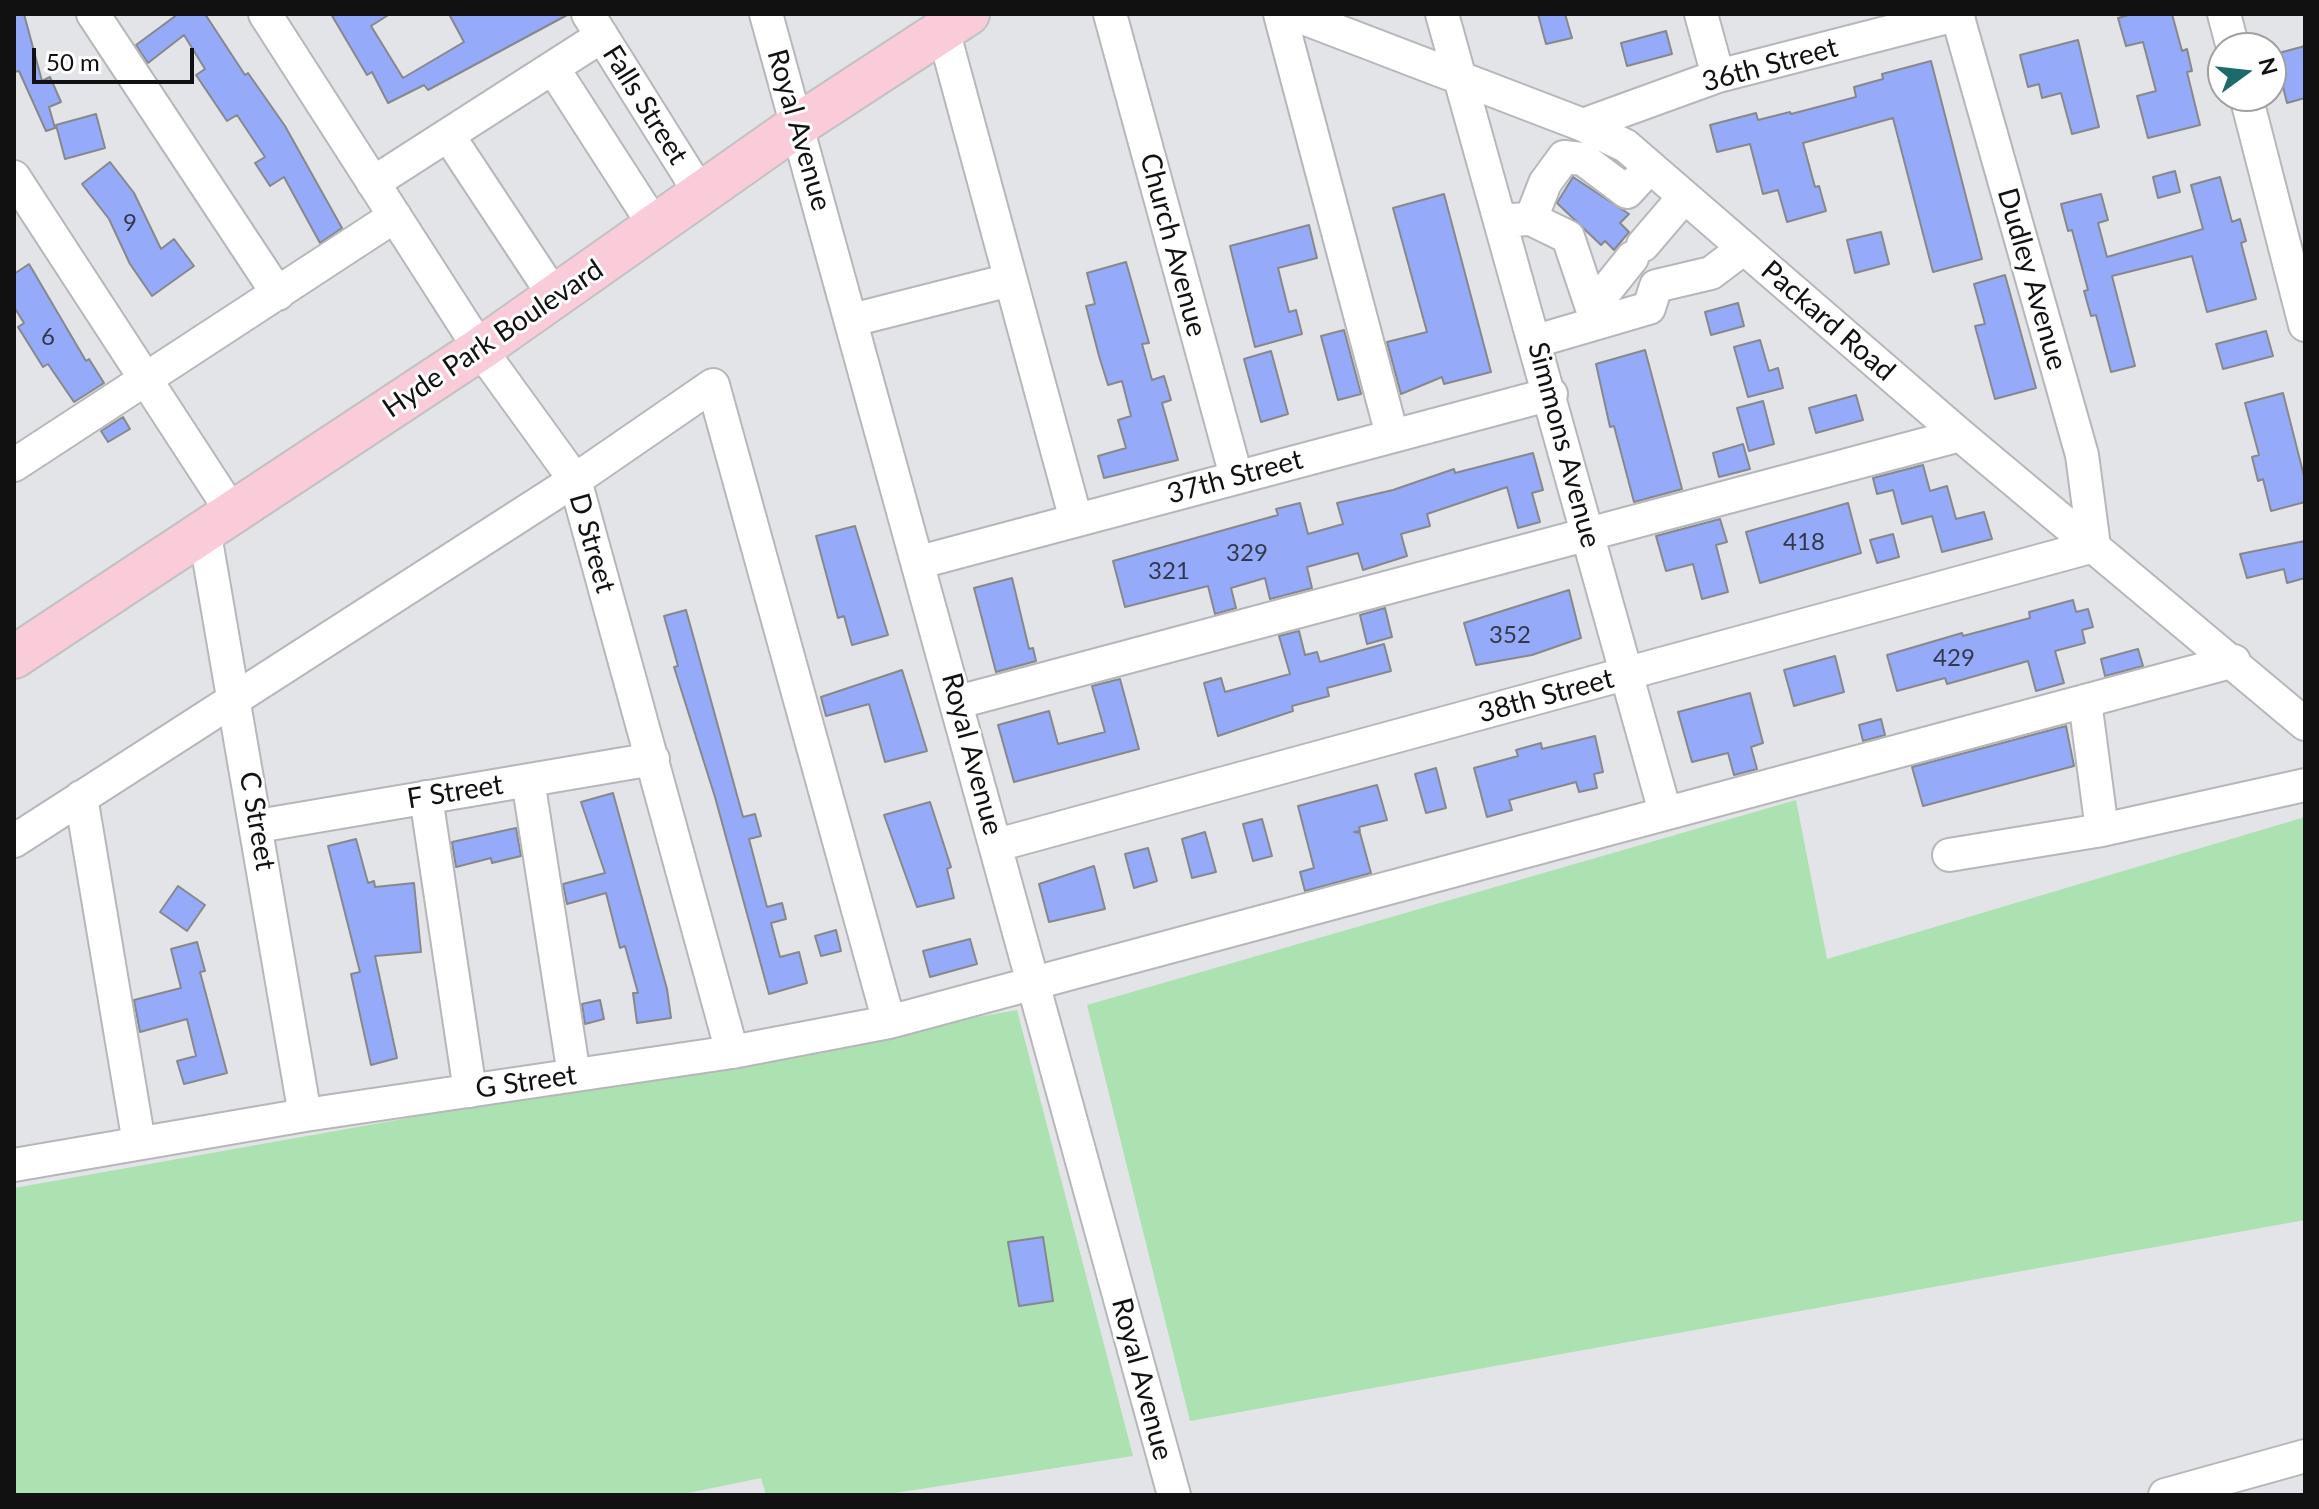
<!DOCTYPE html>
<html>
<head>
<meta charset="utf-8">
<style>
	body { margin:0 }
	#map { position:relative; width:2319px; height:1509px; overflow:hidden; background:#e3e4e7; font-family:Lato,sans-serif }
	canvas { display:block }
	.frame { position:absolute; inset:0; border:16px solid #111112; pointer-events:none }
	.north { position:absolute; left:2207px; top:32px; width:80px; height:80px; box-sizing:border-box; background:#fff; border:2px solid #a0a0a0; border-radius:50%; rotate:75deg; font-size:22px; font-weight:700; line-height:32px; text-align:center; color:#111112 }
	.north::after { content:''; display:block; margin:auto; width:28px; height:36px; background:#1d6a6a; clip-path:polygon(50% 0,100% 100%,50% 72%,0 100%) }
	.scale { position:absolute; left:32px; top:48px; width:162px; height:36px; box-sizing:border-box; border:4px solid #111112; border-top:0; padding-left:10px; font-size:24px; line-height:28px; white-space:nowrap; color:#111112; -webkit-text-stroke:6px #fff; paint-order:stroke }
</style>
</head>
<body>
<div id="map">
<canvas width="2319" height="1509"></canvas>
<div class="frame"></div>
<div class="north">N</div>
<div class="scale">50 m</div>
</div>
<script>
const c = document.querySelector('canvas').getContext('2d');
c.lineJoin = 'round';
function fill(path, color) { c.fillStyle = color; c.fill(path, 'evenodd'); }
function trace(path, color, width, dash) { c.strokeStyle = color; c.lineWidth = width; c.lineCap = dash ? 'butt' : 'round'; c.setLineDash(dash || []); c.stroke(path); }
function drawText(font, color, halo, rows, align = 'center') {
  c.font = font + ' Lato,sans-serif'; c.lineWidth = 6; c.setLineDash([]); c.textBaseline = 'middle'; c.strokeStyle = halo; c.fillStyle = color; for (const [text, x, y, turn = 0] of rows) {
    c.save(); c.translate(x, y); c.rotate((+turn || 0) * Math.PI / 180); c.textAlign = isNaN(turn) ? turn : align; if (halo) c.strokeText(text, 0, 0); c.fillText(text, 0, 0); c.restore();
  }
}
const green = new Path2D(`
	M1796,800L1827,959L2305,817V1220L1190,1421L1087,1005Z
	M1017,1010L1133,1456L882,1495H766L761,1478L678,1495H14V1188Z`);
const building = new Path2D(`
	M14,14H24L42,81L50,77L61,102L49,107L55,128L46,131L19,71L14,72Z
	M178,14H205L245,75L248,73L285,126L342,228L320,243L284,177L270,186L255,163L265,157L237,115L227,121L196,75L205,69L184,35L148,63L136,45Z
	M331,14H390L371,26L403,78L464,42L449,14H569L428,90L424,85L388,103L372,72L367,75Z
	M1538,14H1565L1572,38L1546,44Z
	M2132,14H2172L2182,51L2187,49L2192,71L2187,72L2200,125L2148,138L2137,96L2156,91L2143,42L2126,46L2118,18Z
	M1666,31L1672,54L1627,66L1621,43Z
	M2078,40L2099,127L2072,134L2061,93L2042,98L2039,84L2028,87L2020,55Z
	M2305,46V98L2287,103L2275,54Z
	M1931,61L1982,259L1933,272L1893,118L1803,143L1815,187L1819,186L1826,211L1787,222L1778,190L1763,194L1750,144L1717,152L1710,125L1756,113L1758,120L1790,112L1791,114L1856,97L1854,87L1883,79L1882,74Z
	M96,114L105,148L65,159L56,125Z
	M110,162L134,193L161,249L174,239L194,266L152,296L130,264L109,219L82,184Z
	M2175,171L2180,192L2158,198L2153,177Z
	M1573,177L1629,214L1620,223L1629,232L1614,250L1605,241L1601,245L1557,203Z
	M2220,177L2232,222L2240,219L2246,241L2241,243L2256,299L2207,312L2192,256L2112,276L2135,366L2111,372L2096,315L2091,316L2084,291L2088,290L2072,230L2068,231L2061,204L2101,194L2108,220L2098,223L2107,257L2203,229L2191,185Z
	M1444,194L1491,372L1444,384L1442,377L1401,394L1387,342L1427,332L1393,208Z
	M1309,225L1317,258L1278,268L1289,312L1296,310L1302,334L1255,347L1230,246Z
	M1881,232L1889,264L1855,273L1847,240Z
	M1126,262L1149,343L1142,344L1152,380L1164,376L1171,400L1162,403L1178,460L1104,478L1098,456L1126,448L1118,420L1131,416L1122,381L1108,385L1099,356L1086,306L1095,304L1087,273Z
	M29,264L86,361L89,359L104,383L74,402L48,364L43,367L18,327L24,323L14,307V274Z
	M2005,275L2036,388L1995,399L1975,326L1985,324L1974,284Z
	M1738,303L1744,326L1711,335L1705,312Z
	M1344,330L1361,394L1338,400L1321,336Z
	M2266,331L2273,356L2223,369L2216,344Z
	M1760,340L1769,371L1778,368L1783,388L1748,397L1734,347Z
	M1645,350L1682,489L1634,502L1614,426L1610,427L1596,364Z
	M1271,351L1288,414L1261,422L1244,359Z
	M2283,393L2305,480V502L2271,511L2263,479L2258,481L2252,457L2259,455L2245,403Z
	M1856,395L1863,420L1816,433L1809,408Z
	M1763,401L1774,444L1749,451L1737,408Z
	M123,417L130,429L108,442L101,431Z
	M1743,444L1750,469L1719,477L1713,453Z
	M1533,453L1543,490L1532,493L1540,522L1518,528L1507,487L1427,514L1430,526L1401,534L1407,556L1363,570L1358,553L1307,567L1312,588L1270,599L1265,578L1231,588L1236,608L1215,614L1208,586L1125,607L1113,561L1278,515L1276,509L1300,503L1308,534L1343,524L1337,503L1393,490L1454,469L1455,473Z
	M1923,465L1930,491L1947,486L1956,519L1984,512L1992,539L1942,552L1932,516L1902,524L1893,490L1877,494L1873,478Z
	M1848,503L1861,553L1760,583L1746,532Z
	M1720,519L1727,542L1716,545L1728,592L1702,599L1693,564L1666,571L1656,536Z
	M855,526L888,635L852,645L844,616L838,618L816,536Z
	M1893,534L1899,557L1877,563L1870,540Z
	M2305,541V578L2287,583L2284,569L2247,578L2240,554Z
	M1012,578L1029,649L1033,648L1036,661L996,672L974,588Z
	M1569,590L1581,638L1532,655L1476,665L1464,623Z
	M2073,600L2076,612L2088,609L2093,627L2082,630L2085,643L2055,651L2064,683L2036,691L2028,661L1947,684L1945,678L1897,691L1887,655L1962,633L1963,636L2030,618L2029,612Z
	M1385,608L1392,637L1367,644L1360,615Z
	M686,610L743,817L755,814L761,836L749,839L767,907L782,903L786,919L771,923L780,957L799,952L807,983L769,994L715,797L674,667L678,666L664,616Z
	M1299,631L1305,655L1317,652L1320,662L1384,644L1391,671L1327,688L1329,696L1292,706L1293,711L1218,736L1204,683L1221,678L1225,692L1290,674L1279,636Z
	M2138,649L2143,666L2105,676L2101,659Z
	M1835,656L1844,692L1794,706L1784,670Z
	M902,670L927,751L885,762L869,704L826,716L821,697Z
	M1120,679L1139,749L1014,782L998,725L1049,711L1058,744L1105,732L1092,686Z
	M1750,693L1763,743L1751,747L1757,769L1734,775L1728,753L1692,762L1678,712Z
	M1881,719L1885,735L1863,741L1859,725Z
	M2066,726L2074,766L1923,806L1912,767Z
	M1595,736L1603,772L1594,774L1597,788L1579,792L1576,782L1509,800L1512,810L1487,817L1474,768L1518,756L1516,750L1541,743L1542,749Z
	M1436,768L1446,808L1426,813L1415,774Z
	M1377,785L1387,820L1359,827L1360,831L1354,832L1360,833L1371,873L1305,891L1300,872L1314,868L1298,806Z
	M613,793L667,989L671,1018L637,1023L633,993H638L625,946L620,948L606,893L567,904L563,884L605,873L581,802Z
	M930,802L951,867L947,869L954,898L917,907L884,815Z
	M1262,819L1272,856L1253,861L1243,824Z
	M516,828L521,856L492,863L491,858L456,867L452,842Z
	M1205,832L1216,872L1192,878L1182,839Z
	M356,839L368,883L374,881L375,887L414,883L421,952L375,956L397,1058L371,1065L351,974L360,972L328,846Z
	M1148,848L1157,881L1134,888L1125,854Z
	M1094,866L1105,909L1049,922L1039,884Z
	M178,886L205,905L187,931L160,912Z
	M836,930L841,951L821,956L815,936Z
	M970,939L977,964L930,977L923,951Z
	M197,942L205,971L200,972L227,1073L184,1084L177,1061L196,1056L187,1019L140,1032L134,1000L181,988L171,949Z
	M600,1000L604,1019L585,1024L582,1004Z
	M1043,1237L1053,1301L1019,1306L1008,1242Z`);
const minor = new Path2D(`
	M93,14L278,294
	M265,14L480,349L575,480L732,1052
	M588,14L702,196
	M766,14L1174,1495
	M1110,14L1236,476
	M1280,14L1392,435
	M1293,14L1583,125L1626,146L1960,435L2305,724
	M1442,14L1665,812
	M1701,14L1718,76
	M2224,14L2233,48
	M943,30L1076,520
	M553,68L656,228
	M2246,96L2305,325
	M1583,125L1718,76L1959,14
	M448,135L555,297
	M14,177L232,512
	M373,183L602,36
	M1531,219L1545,183L1564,157L1583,159L1627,192L1650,167
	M1510,220L1531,219L1568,237L1597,323
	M1643,245L1684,197
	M1592,308L1632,258
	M852,320L1010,280
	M1536,341L1649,308L1656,286L1711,273L1744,248
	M14,465L395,216
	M204,529L305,1115
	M920,562L1551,394
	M2085,701L2102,830L2305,785
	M958,702L1960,435
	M528,780L574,1075
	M81,797L139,1143
	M426,797L470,1091
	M258,826L653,759
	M14,841L575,480L713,385L889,1022
	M997,845L2094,546L2082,455L1957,14
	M1949,855L2102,830
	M14,1165L305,1115L732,1052L889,1022L2234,661
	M2165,1495L2305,1456`);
const major = new Path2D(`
	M14,657L480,349L798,125L968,14`);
const numberNames = [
	["9",130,223],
	["6",48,337],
	["418",1804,542],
	["329",1247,553],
	["321",1169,571],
	["352",1510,635],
	["429",1954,658]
];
const streetNames = [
	["36th Street",1770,65,-15],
	["Falls Street",645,105,58],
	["Royal Avenue",799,130,74],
	["Church Avenue",1173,245,75],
	["Dudley Avenue",2032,279,74],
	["Packard Road",1828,321,41],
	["Hyde Park Boulevard",493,339,-34],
	["Simmons Avenue",1564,445,75],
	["37th Street",1235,477,-15],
	["D Street",592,543,74],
	["38th Street",1546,696,-15],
	["Royal Avenue",972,754,75],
	["F Street",455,792,-9],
	["C Street",257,821,80],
	["G Street",526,1082,-8],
	["Royal Avenue",1142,1379,75]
];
fill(green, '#ace2b1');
fill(building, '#95abf9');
trace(building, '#87888b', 2);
trace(minor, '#b6b7ba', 36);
trace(major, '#c1c1c1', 46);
trace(minor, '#fff', 32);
trace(major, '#faccd9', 42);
drawText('24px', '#32384c', null, numberNames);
drawText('28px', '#111112', '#fff', streetNames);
</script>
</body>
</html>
